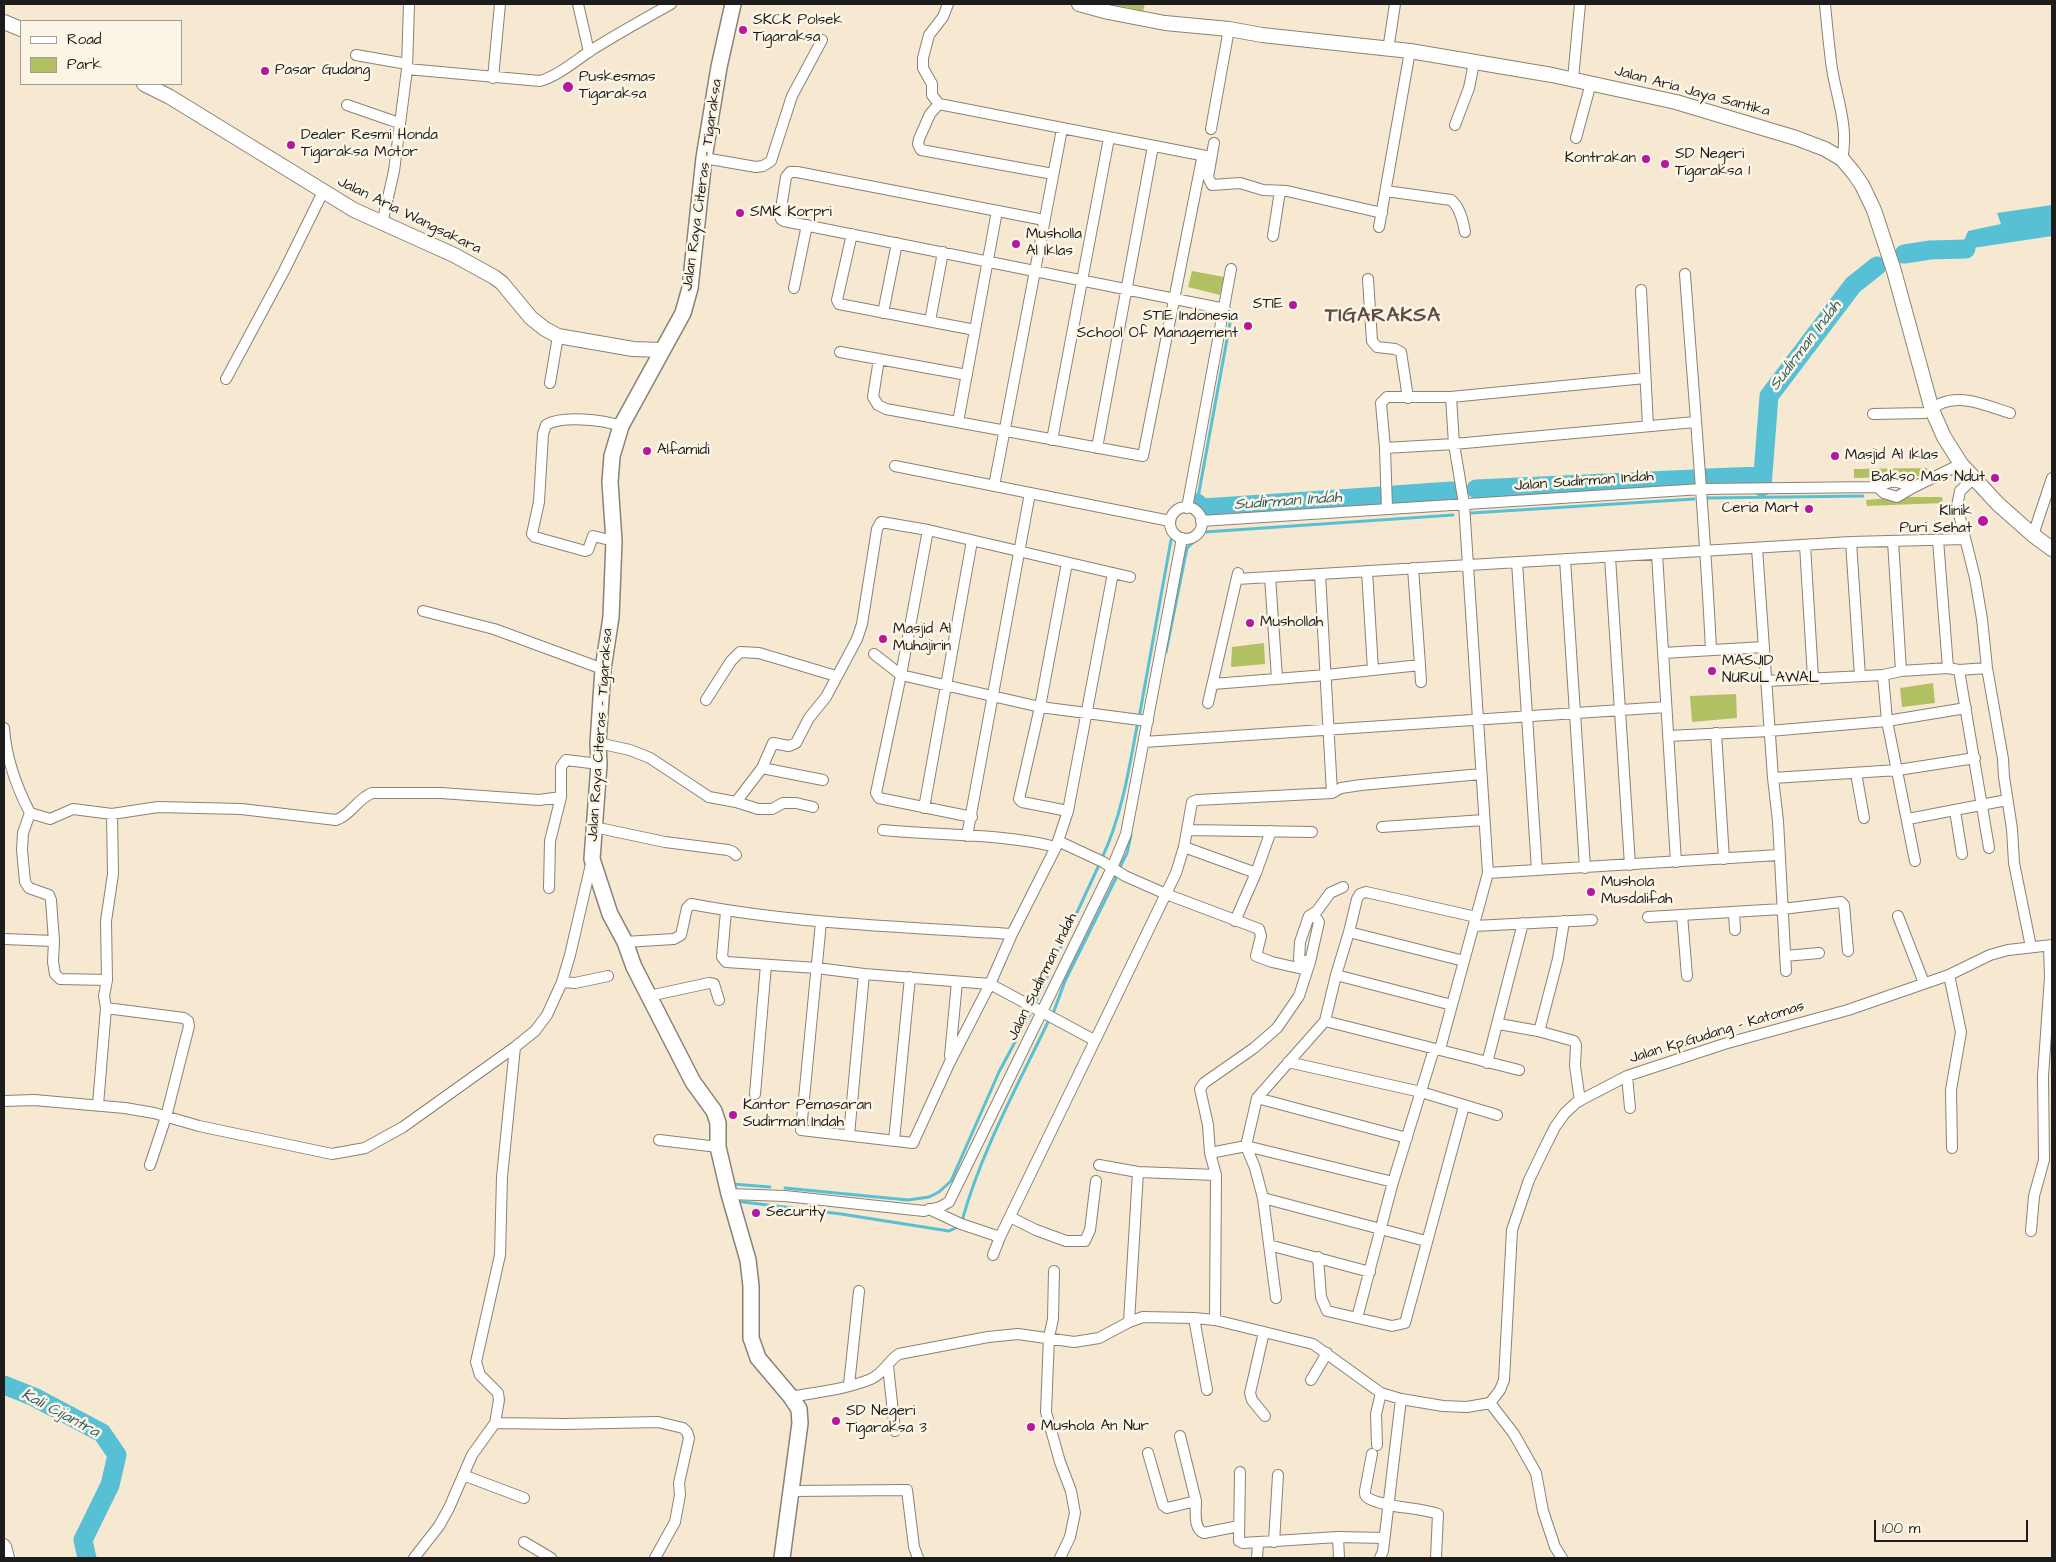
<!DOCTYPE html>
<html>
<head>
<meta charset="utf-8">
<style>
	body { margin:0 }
	#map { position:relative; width:2056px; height:1562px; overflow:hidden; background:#f7e8d1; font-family:"Architects Daughter",sans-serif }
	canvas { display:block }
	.frame { position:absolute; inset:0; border:5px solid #1c1c1c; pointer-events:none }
	.legend { position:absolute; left:20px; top:20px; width:162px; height:65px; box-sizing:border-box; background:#fcf5e5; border:1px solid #a29e95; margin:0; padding:6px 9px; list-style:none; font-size:15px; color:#1c1c1c }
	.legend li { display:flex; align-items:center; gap:10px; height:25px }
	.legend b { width:25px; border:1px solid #a29e95 }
	.scale { position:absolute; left:1874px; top:1520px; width:154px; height:22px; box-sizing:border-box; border:2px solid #1c1c1c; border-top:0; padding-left:6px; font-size:15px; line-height:18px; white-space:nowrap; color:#1c1c1c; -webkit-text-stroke:4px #fcf5e5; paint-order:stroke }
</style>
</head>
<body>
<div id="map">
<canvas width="2056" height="1562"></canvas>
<div class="frame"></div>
<ul class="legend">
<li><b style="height:6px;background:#fff"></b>Road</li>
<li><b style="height:14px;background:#b0c063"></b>Park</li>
</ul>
<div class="scale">100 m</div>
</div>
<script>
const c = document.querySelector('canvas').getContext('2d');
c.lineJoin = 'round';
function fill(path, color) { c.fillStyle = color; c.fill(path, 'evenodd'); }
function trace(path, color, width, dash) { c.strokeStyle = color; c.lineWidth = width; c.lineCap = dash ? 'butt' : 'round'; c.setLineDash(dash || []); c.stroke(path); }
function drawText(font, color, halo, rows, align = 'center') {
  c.font = font + ' "Architects Daughter",sans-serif'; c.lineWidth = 5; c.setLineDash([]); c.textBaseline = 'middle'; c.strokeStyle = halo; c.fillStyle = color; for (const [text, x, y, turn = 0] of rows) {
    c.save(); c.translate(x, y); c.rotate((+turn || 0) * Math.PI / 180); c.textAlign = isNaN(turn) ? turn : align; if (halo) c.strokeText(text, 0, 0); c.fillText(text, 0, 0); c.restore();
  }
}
const green = new Path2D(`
	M1115,4H1145L1143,11L1115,5Z
	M1192,271L1224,277L1220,295L1188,287Z
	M1927,468L1928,476L1854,478V469Z
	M1902,497H1942L1943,503L1867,506L1866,500Z
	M1264,643L1265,664L1231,667L1232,647Z
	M1933,683L1935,703L1902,707L1900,688Z
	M1736,694L1737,718L1692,722L1690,696Z`);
const water = new Path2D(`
	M2052,205V236L1966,249L1963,243L1968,231L2001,224L1997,213Z`);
const stream = new Path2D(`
	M1707,498L1863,496
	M1197,503L1230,323
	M1471,513L1694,499
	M1166,652L1187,548L1205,532L1453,515
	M1139,718L1171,540
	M1102,858C1121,818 1129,770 1137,726
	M1119,869L1127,853L1131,835
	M1035,1003L1099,865
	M1054,1011L1065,981L1117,876
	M732,1184L770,1187
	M785,1188L908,1200L929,1197L939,1192L951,1181L999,1072L1031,1012
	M735,1201L841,1214L949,1231L960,1226
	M962,1221C981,1152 1017,1087 1048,1022`);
const river = new Path2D(`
	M1904,254L1930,250L1966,249
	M1707,478L1762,476
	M1762,487L1769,396L1853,285L1877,266
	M1476,489L1693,479
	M1394,495L1451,491
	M1197,503L1203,508L1382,496
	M4,1385L34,1397L102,1433L117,1455L110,1485L83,1540L87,1558`);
const street = new Path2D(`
	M578,4L589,52
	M948,4L943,17L929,35L923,58V68L932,84V95L939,104L1211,157
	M1825,4C1827,25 1829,47 1832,69C1837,99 1849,128 1842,159
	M1388,50L1395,4
	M356,55L407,64
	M407,69L540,81C559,75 574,62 590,51C617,34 644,19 671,4
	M493,78L500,4
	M1573,79L1580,4
	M939,104L930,114L919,139L918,144L921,150L1053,174
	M347,105L399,123
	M1455,125L1469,88L1474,63
	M1211,129L1229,29
	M1576,138L1591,83
	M1214,143L1208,177L1212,185L1240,183L1263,190L1287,191L1382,213
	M704,158L756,167L763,166L771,161L792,96L822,40
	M1386,191L1451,200C1460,207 1463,221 1465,232
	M1044,220L797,172H790L786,177L780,215L781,219L784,221L1225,309
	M382,224L394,171L407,69L409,4
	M1379,227L1410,51
	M852,234L837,300L839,304L975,330
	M1273,236L1280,191
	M1685,274C1694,399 1705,524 1711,650
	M1368,279L1372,341L1377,347L1395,349L1401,352L1408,398
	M794,288L807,225
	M1641,290L1648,426
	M883,313L897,243
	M930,321L943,252
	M840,352L967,375
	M879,359L873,397L878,405L886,409L1143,456L1202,159L1201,156
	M226,379L284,271L323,192
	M550,383L558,336
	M1873,414L1925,413C1932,410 1936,405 1942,403C1963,394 1990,407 2010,413
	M958,422L997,211
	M1052,440L1109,138
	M1097,448L1153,146
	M1385,448L1454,444L1695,422
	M895,466L1170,521
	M1975,477L1960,491L1957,506L1975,578L1982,619L1987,668L2003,759L2004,777L2012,829L2014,863L2031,947
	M994,486L1062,129
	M1877,487L1884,493L1897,497L1912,488
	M1170 523a16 16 0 1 1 32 0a16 16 0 1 1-32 0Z
	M1187,508L1231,269
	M1387,509L1385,448L1381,403L1387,397H1451L1645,378
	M1201,521L1702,489L1877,487C1892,480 1897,480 1912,488L1961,464
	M928,530L901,675L876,793L879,798L972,817
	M2033,535L2052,478
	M1938,540L1948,668
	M614,541L593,536L588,550L585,551L535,537L532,534L539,502L543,434L546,425C562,415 603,420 621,426
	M1893,541L1901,671
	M1851,542L1860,676
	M1805,545L1813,678
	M1757,548L1773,778L1778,821L1786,971
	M1657,554L1676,862
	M1610,557L1630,865
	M1565,559L1585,868
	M1517,562L1537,870
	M1067,563L1040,707L1019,799L1022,802L1068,811
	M1413,568L1420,665
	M1367,571L1373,670
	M1320,574L1332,793
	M1270,577L1277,678
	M1237,579L1851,542L1965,539
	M423,611L494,629L603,669
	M1663,653L1764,647
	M874,654L901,675L1040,707L1148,721
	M1959,670L1989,848
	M1883,675L1887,721L1915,861
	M1766,681L1883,675L1901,671L1948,668L1959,670L1987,668
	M1213,684L1326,675L1420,665L1421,682
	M706,700L731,661L740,652L759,653L836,676
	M1208,703L1238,573
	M4,728C6,758 16,786 30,813L23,833L22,850L25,882L29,888L49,895L51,900L54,941L53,962L55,974L60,979L107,980
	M1716,733L1724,859
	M1668,736L1769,731L1887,721L1966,708
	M1144,742L1666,707
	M598,743L630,750L650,758L709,797L736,802L758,809H772L783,803H796L813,807
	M762,768L773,743L789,746L796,743L809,718L826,697L857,639L862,624L877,529L881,522L928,530L1130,577
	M1856,773L1864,818
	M1773,778L1898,770L1975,758
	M736,802L762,768L823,780
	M924,808L972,541
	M1955,811L1962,854
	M30,813L50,819L73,809L112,814L158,807L241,809L336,820C351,815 357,799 372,793H441L539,800L561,797V767L566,760L599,764
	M112,814L113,874L106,921L107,980L104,996L106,1008L184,1018L188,1021L189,1026L166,1117L150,1165
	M1908,819L2007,800
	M594,827L665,842L728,850L733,852L736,855
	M1382,827L1484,820
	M883,830C941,836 999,833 1056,847
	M1188,830L1312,832
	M967,836L1030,493
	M1058,841L1103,862L1125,876L1166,894L1259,929L1261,936L1256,956L1272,962L1307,970
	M1184,847L1256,873
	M1488,873L1778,855
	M549,888L550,841L561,797
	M726,911L722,957L726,962L817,968L864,974L990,984L1094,1040
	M1734,912L1735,930
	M1682,915L1687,976
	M1309,916L1316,918L1319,922L1310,962
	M1898,916L1924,983
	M1648,917L1782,909L1841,902L1844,905L1848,951
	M1235,921L1256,873L1271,831
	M821,922L801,1130L913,1143L949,1064L990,984L1012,934L1056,847L1068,811L1113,573
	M1474,926L1592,920
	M1349,932L1464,961
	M4,939L54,941
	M625,942L674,939L681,935L687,908L691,904C797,924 905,927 1012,934
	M1785,956L1819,953
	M1336,975L1452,1005
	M1949,975L1961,1032L1951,1090L1952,1148
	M562,982L575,983L608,976
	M649,996L709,983L714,984L719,1000
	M1325,1021L1519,1070
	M1499,1024L1538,1031L1540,1028L1558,959L1564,921
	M1538,1031L1574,1041L1576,1045L1575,1066L1580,1101
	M1440,1049L1488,873L1464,504L1454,444L1451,397
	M950,1056L957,982
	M1288,1062L1421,1092L1497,1115
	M1487,1063L1523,923
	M1627,1076L1630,1108
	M755,1094L766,965
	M1257,1098L1407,1138
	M4,1101L34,1100L125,1108L154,1113L199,1126L332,1154L365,1148L403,1127L515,1047L535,1031L547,1015L562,982L570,955L592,860
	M98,1105L106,1008
	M849,1135L864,974
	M659,1140L718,1147
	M894,1141L910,977
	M1210,1153L1246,1146L1393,1182
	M1099,1165L1138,1172L1216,1175
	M729,1194L785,1196L924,1211L940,1207L949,1202L1112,868L1126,834L1182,538
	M1263,1198L1426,1241
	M929,1209L961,1224L1000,1237
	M1010,1217L1036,1230L1066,1241H1085L1090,1230L1096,1181
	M2031,1231L2034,1196L2044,1160L2043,1076L2050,977L2049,946
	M1269,1245L1370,1272
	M993,1255L1000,1237L1176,873L1184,847L1192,802L1197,800L1332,793L1341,788L1361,785L1481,774
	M1318,1257L1321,1297L1327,1311L1392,1326L1405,1323L1464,1106
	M1054,1271L1053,1319L1049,1337L1046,1412L1060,1462L1071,1491L1075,1513L1070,1537L1060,1558
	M1276,1298L1263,1198L1255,1168L1246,1146L1257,1098L1325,1021L1336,975L1349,932L1357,899L1360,894L1366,892L1476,917
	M1194,1318L1207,1390
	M1357,1318L1393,1182L1434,1049
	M1215,1320L1216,1175L1210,1153L1208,1125L1200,1089L1204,1083L1254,1048L1277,1028L1299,996L1310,962L1299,960L1300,942L1309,916L1317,911L1330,893L1343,887
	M1129,1322L1138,1172
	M1264,1332L1250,1393L1252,1400L1265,1416
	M888,1366L895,1431
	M1311,1380L1327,1353
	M849,1385L859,1291
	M791,1397C817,1392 847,1389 871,1379C884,1373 888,1361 899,1354L988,1337L1018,1334L1074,1342L1099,1338L1129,1322L1143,1317L1194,1318L1215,1320L1313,1344L1381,1393L1401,1399L1443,1406L1467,1407L1490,1403L1500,1390L1504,1380L1512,1230L1529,1180L1542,1153L1555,1127L1565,1113L1577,1102L1627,1076L1724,1044L1848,1010L1949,975L1990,955L2008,950L2052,945
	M1490,1403L1514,1434L1536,1473L1543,1511L1555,1547L1562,1558
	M495,1423L499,1400L498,1393L480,1375L476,1362L500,1255L502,1177L515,1047
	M1180,1436L1196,1501
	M1377,1445L1376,1414L1381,1393
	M1148,1453L1163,1505L1167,1508L1196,1501C1196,1511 1193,1529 1204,1533L1239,1526
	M1372,1454L1365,1491C1365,1495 1365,1496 1368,1498C1384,1508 1420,1507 1438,1514L1436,1558
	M1240,1472L1239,1541L1243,1543L1338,1537L1384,1538
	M463,1475L524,1498
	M791,1491L907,1490L914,1547L918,1558
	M1338,1537L1339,1558
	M524,1542L551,1558
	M1274,1542L1278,1475
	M4,1544L6,1546L9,1558
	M414,1558L439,1526L449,1508L472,1455L495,1423L564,1424L658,1422L683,1428L687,1432L689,1438L679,1483L680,1495L675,1522L655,1558
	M1257,1558L1258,1543
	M1380,1558L1383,1551L1401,1399`);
const secondary = new Path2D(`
	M1079,4L1108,12L1165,23L1229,29L1262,35L1410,51L1552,75L1676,102L1796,138L1825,149L1842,159L1853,172L1862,185L1874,210L1894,271L1932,410L1944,437L1961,464L1998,504L2033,535L2052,549
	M4,22L21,29
	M144,84L170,97L354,210L454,255L494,277L502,283L531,318L545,329L558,336L633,349L661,350`);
const primary = new Path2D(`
	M733,4L719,67L704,158L690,288L683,313L621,426L612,456L610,482L614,541L611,617L603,669L598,743L599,764L592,859L610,914L625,942L634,967L693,1082L714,1111L718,1123V1147L729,1194L748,1260L751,1286V1338L758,1358L791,1397L799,1409L800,1423L782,1558`);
const markers = [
	[743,30,5,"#b5179e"],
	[265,71,5,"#b5179e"],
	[568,87,6,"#b5179e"],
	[291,145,5,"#b5179e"],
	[1646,159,5,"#b5179e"],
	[1665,164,5,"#b5179e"],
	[740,213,5,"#b5179e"],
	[1016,244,5,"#b5179e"],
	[1293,305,5,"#b5179e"],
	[1248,326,5,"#b5179e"],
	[647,451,5,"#b5179e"],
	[1835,456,5,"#b5179e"],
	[1995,478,5,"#b5179e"],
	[1809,509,5,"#b5179e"],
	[1983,521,6,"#b5179e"],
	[1250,623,5,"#b5179e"],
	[883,639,5,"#b5179e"],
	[1712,671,5,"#b5179e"],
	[1591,892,5,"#b5179e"],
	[733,1115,5,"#b5179e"],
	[756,1213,5,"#b5179e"],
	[836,1421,5,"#b5179e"],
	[1031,1427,5,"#b5179e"]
];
const poiNames = [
	["SKCK Polsek",753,21],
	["Tigaraksa",753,38],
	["Pasar Gudang",275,71],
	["Puskesmas",579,78],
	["Tigaraksa",579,95],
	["Dealer Resmi Honda",301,136],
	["Tigaraksa Motor",301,153],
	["SD Negeri",1675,155],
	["Tigaraksa 1",1675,172],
	["Kontrakan",1636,159,"right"],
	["SMK Korpri",750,213],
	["Musholla",1026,235],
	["Al Iklas",1026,252],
	["STIE",1283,305,"right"],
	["STIE Indonesia",1238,317,"right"],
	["School Of Management",1238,334,"right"],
	["Alfamidi",657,451],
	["Masjid Al Iklas",1845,456],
	["Bakso Mas Ndut",1985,478,"right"],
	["Ceria Mart",1799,509,"right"],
	["Klinik",1972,512,"right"],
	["Puri Sehat",1972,529,"right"],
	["Mushollah",1260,623],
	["Masjid Al",893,630],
	["Muhajirin",893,647],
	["MASJID",1722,662],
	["NURUL AWAL",1722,679],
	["Mushola",1601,883],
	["Musdalifah",1601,900],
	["Kantor Pemasaran",743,1106],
	["Sudirman Indah",743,1123],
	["Security",766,1213],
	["SD Negeri",846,1412],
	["Tigaraksa 3",846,1429],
	["Mushola An Nur",1041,1427]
];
const streetNames = [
	["Jalan Aria Jaya Santika",1692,92,15],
	["Jalan Raya Citeras - Tigaraksa",703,185,-82],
	["Jalan Aria Wangsakara",409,216,26],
	["Jalan Sudirman Indah",1584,482,-4],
	["Jalan Raya Citeras - Tigaraksa",601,735,-86],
	["Jalan Sudirman Indah",1043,977,-64],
	["Jalan Kp.Gudang - Katomas",1717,1033,-17]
];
const waterNames = [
	["Sudirman Indah",1806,346,-53],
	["Sudirman Indah",1288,502,-4],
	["Kali Cijantra",60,1414,28]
];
const districtNames = [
	["TIGARAKSA",1383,317]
];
fill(green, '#b0c063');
fill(water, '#58c0d4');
trace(stream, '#58c0d4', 3);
trace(river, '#58c0d4', 19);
trace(street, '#8a8276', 12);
trace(secondary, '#8a8276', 16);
trace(primary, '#8a8276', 18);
trace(street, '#fff', 10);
trace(secondary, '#fff', 14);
trace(primary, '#fff', 15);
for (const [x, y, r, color] of markers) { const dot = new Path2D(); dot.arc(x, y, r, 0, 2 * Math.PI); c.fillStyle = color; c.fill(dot); trace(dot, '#fcf5e5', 2); }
drawText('15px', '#1c1c1c', '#fcf5e5', poiNames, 'left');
drawText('15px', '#1c1c1c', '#fcf5e5', streetNames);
drawText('italic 16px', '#345e66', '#fcf5e5', waterNames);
c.letterSpacing = '1px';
drawText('bold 20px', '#5d4c44', '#fcf5e5', districtNames);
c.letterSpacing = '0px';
</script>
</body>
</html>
